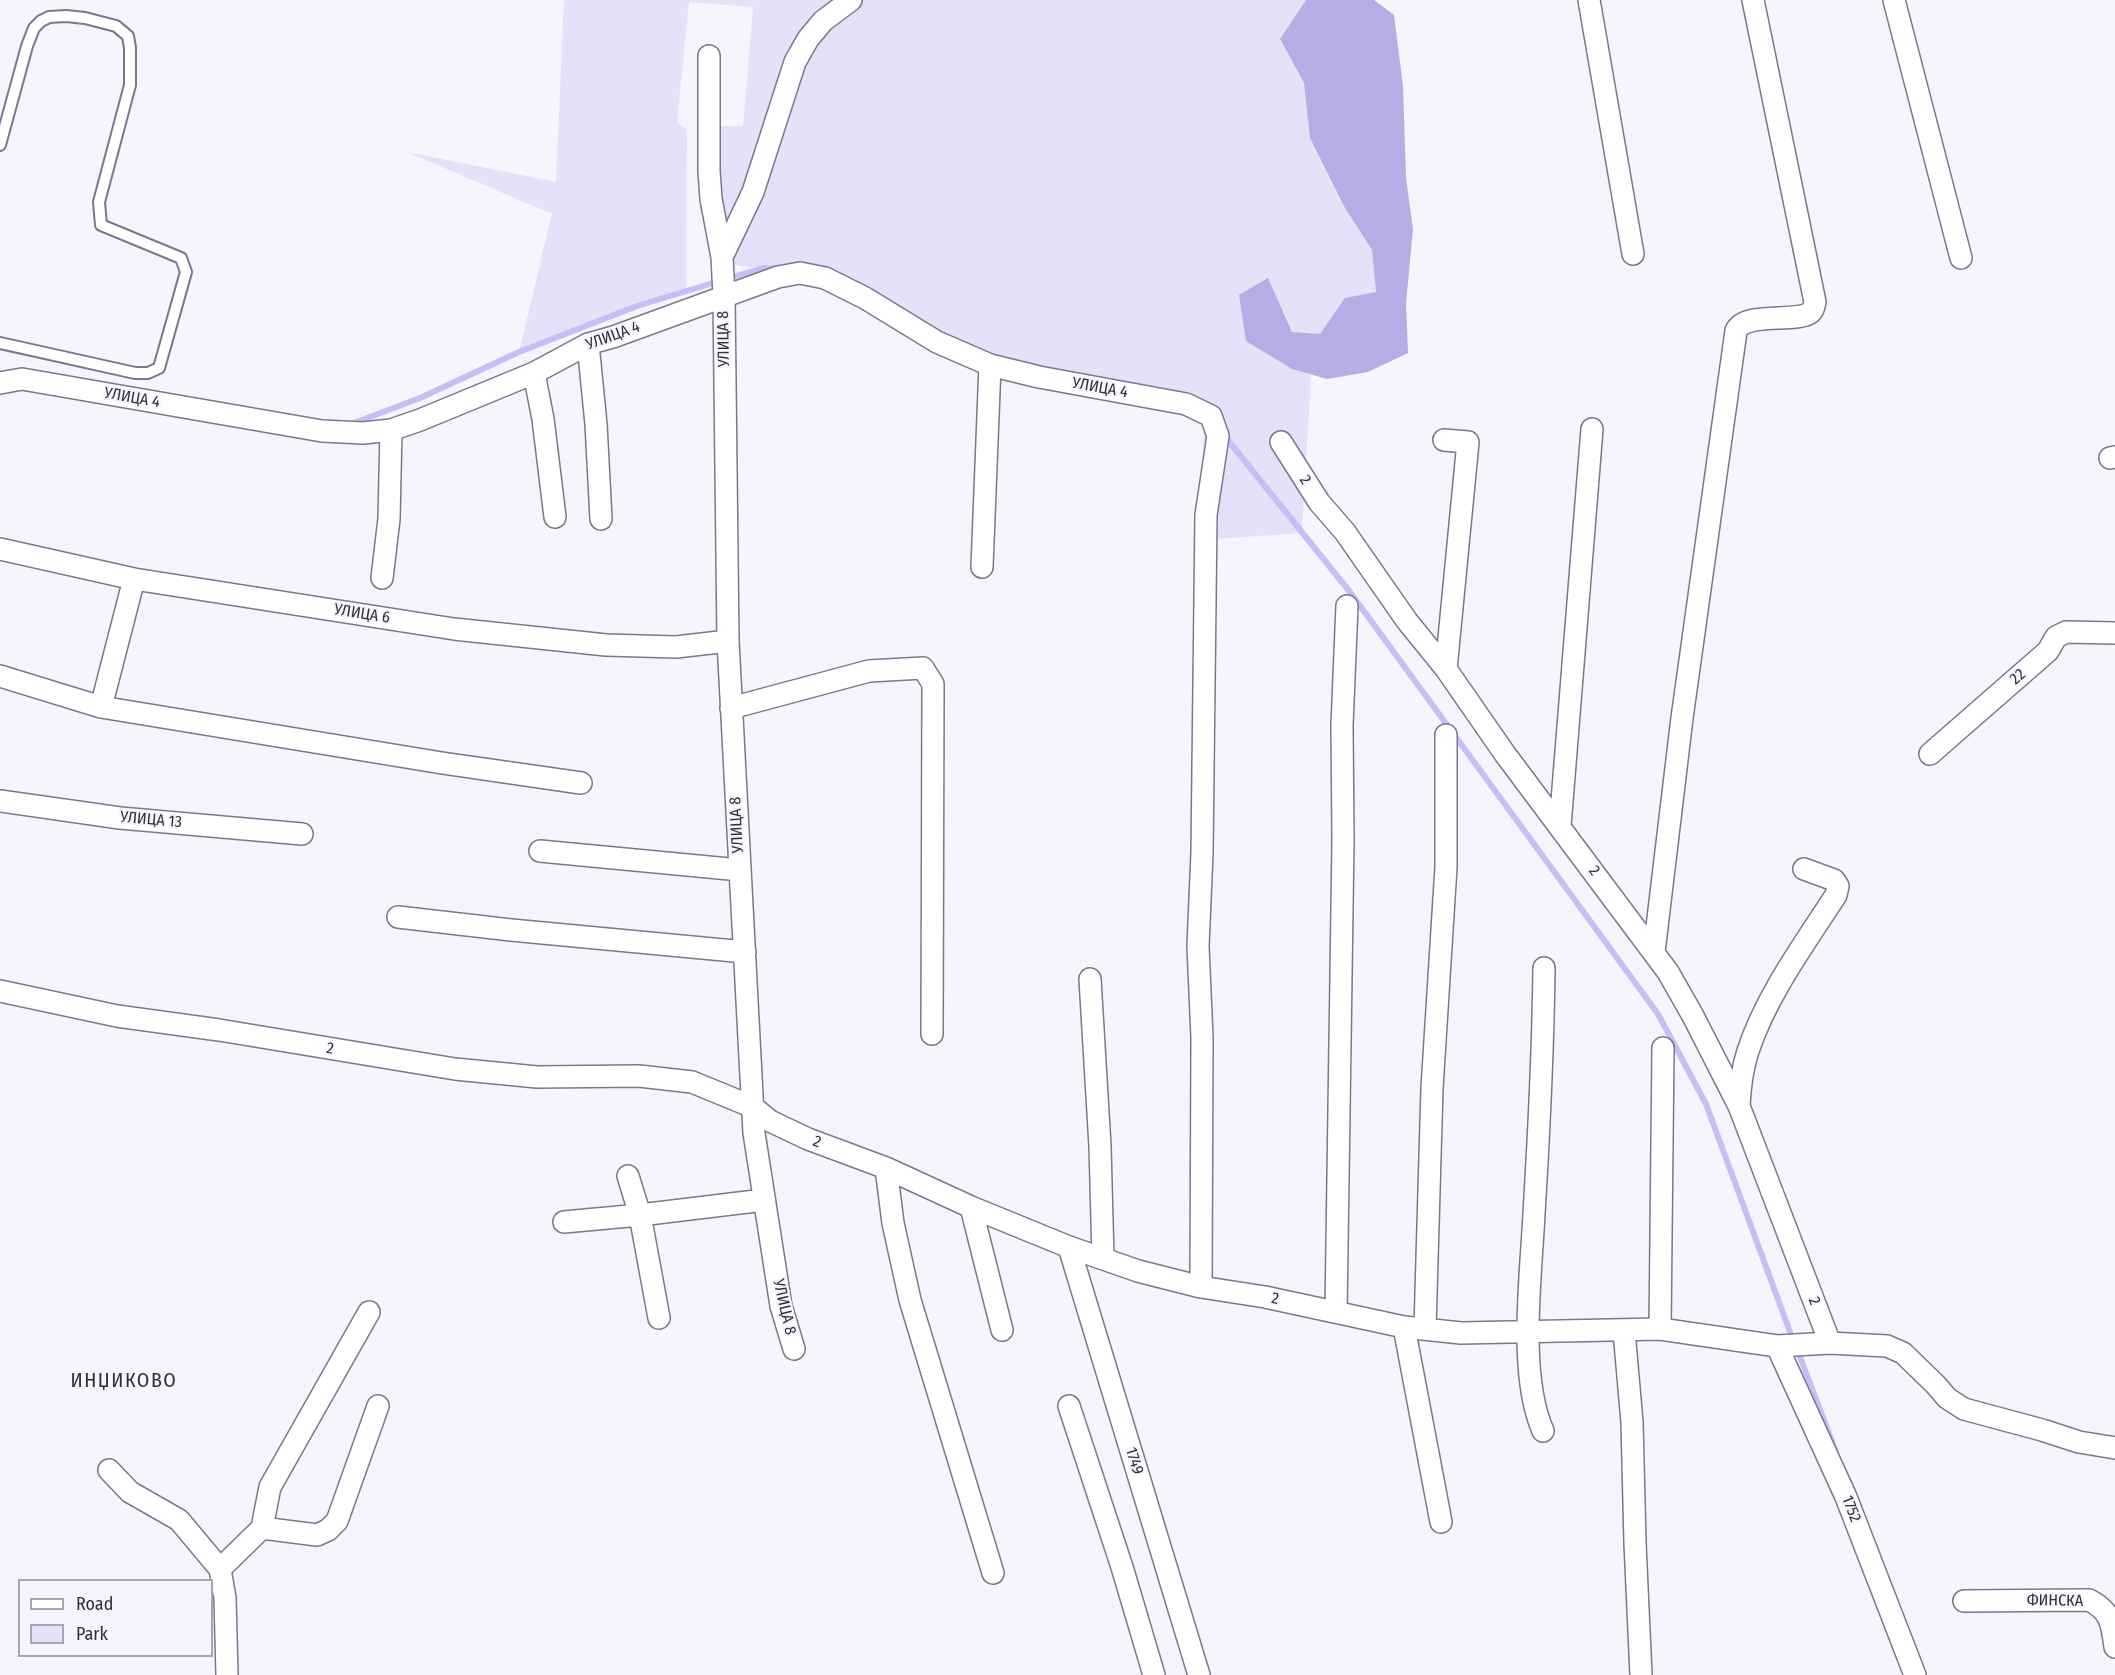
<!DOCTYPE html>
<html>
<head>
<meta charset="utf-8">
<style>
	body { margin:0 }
	#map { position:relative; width:2115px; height:1675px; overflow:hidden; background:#f6f5fe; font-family:"Fira Sans Condensed",sans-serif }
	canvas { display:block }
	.legend { position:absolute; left:18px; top:1579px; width:195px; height:78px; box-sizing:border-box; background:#f6f5fe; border:2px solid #a7a6af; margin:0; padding:8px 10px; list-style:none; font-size:18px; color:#313038 }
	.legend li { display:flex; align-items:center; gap:12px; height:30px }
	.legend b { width:30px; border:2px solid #a7a6af }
</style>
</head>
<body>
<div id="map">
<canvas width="2115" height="1675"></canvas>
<ul class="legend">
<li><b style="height:8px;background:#fff"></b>Road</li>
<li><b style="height:16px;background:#e4e1f9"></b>Park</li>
</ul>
</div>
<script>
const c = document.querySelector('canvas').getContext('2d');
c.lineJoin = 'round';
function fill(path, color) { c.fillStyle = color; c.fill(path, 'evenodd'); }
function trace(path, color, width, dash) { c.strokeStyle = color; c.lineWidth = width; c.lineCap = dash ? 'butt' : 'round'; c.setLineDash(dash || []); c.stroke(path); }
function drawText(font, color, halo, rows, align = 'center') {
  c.font = font + ' "Fira Sans Condensed",sans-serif'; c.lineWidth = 4.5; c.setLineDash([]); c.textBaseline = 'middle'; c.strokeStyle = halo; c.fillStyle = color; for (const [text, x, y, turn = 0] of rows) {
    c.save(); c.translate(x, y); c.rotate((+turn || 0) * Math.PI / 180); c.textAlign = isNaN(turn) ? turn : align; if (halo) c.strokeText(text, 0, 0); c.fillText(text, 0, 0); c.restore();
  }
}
const green = new Path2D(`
	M564,0H1306L1280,40L1304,83L1310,138L1345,208L1372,250L1376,292L1345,299L1320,334L1292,333L1282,307L1292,369L1311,375L1302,533L1200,540L1204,415L989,374L920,344L867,306L807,270L763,268L730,265L711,126H743L753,7L689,2L677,122L687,130L686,292L637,306L519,352L552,214L407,152L556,182Z`);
const forest = new Path2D(`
	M1306,0H1374L1394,15L1403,86L1406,178L1413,229L1406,303L1408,353L1368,372L1327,379L1292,369L1246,341L1239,295L1268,278L1292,332L1320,334L1345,298L1376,292L1372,250L1345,208L1310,138L1304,83L1280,39Z`);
const stream = new Path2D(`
	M354,423L420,398L519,352L637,306L763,268L777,269
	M1223,434L1350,592L1658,1014L1706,1104L1793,1340
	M1797,1349L1836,1452`);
const lane = new Path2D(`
	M0,145L27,46L34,28L41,21L49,17L66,16L85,18L116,26L128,36L130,48V85L99,202L101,225L181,258L186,272L159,368L148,373H135L0,343`);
const street = new Path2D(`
	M1589,0L1633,254
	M1894,0L1961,258
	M709,56V171L711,199L722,257L724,296L728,641L754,1133L781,1306L794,1349
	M722,257L753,192L795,62L808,39L823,21L851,0
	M588,344L596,424L601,519
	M534,373L543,419L555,517
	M0,383L22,379L322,431L363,433L391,430L420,420L534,373L588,344L613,337L778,277L800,273L825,278L865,298L937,342L990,365L1039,377L1186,404L1211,416L1218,436L1206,515L1202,853L1198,946L1202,1038L1201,1287
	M1444,440L1468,442L1446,669
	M1281,442L1319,502L1345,532L1407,621L1446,669L1505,754L1668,972L1693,1016L1739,1106L1830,1343
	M2110,458L2115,457
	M0,549L134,579L454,629L606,645L676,647L728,641
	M982,567L990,365
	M382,578L389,519L391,430
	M0,676L101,707L442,763L581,783
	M101,707L134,579
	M731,708L869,671L923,668L933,684L932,1034
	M1930,754L2048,651L2056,637L2066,632L2115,633
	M0,801L120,818L302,834
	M1560,826L1592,429
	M540,851L740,870
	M398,917L511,930L745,952
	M1654,952L1682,718L1736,331C1744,312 1792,322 1808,314C1813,312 1814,307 1815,302L1753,0
	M1090,979L1100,1146L1103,1258
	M0,991L117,1016L219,1030L455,1069L537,1077L639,1076L692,1082L753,1107L770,1121L808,1139L886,1168L971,1207L1069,1247L1138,1271L1201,1287L1265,1297L1404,1327L1461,1333L1660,1329L1777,1346L1830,1343L1887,1346L1903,1353L1936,1385L1947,1398L1964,1409L2042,1430L2079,1442L2115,1448
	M1739,1105C1740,1087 1742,1069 1748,1051C1766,996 1805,943 1836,895L1838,886L1834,880L1804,869
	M886,1168L893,1223L910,1300L993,1573
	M628,1176L640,1215L659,1318
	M971,1207L1002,1330
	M564,1222L640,1215L764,1200
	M1069,1247L1199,1675
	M1336,1312L1343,840L1342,725L1347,606
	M1404,1327L1441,1522
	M1425,1328L1432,1088L1446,867V735
	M1660,1329L1663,1048
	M1624,1331L1632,1422L1635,1543L1641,1675
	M1777,1346L1846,1497L1915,1675
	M1069,1406L1122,1567L1154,1675
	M1543,1431C1518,1374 1531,1276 1534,1214C1539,1132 1543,1050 1544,968
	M109,1470L130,1492L179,1520L220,1569L225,1598L227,1675
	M262,1528L317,1535L328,1530L337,1521L378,1406
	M220,1569L262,1528L270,1487L369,1312
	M1964,1601L2089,1600C2111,1611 2112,1624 2115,1647`);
const streetNames = [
	["УЛИЦА 4",613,336,-20],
	["УЛИЦА 8",724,339,-91],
	["УЛИЦА 4",1100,388,10],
	["УЛИЦА 4",132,398,10],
	["2",1305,480,57],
	["УЛИЦА 6",362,614,9],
	["22",2018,677,-41],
	["УЛИЦА 13",151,820,5],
	["УЛИЦА 8",737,825,-93],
	["2",1594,871,53],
	["2",330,1049,10],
	["2",817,1142,21],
	["2",1275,1299,11],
	["2",1814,1301,68],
	["УЛИЦА 8",784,1307,77],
	["1749",1134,1461,73],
	["1752",1851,1509,69],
	["ФИНСКА",2055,1601,1]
];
const quarterNames = [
	["ИНЏИКОВО",124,1381]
];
fill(green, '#e4e1f9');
fill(forest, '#b6ade6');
trace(stream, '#c7bef8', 6);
trace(lane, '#7a788c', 14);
trace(street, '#7a788c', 24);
trace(lane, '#fff', 10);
trace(street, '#fff', 21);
drawText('16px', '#313038', '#f6f5fe', streetNames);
c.letterSpacing = '1.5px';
drawText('20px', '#313038', '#f6f5fe', quarterNames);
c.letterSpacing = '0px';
</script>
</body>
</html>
